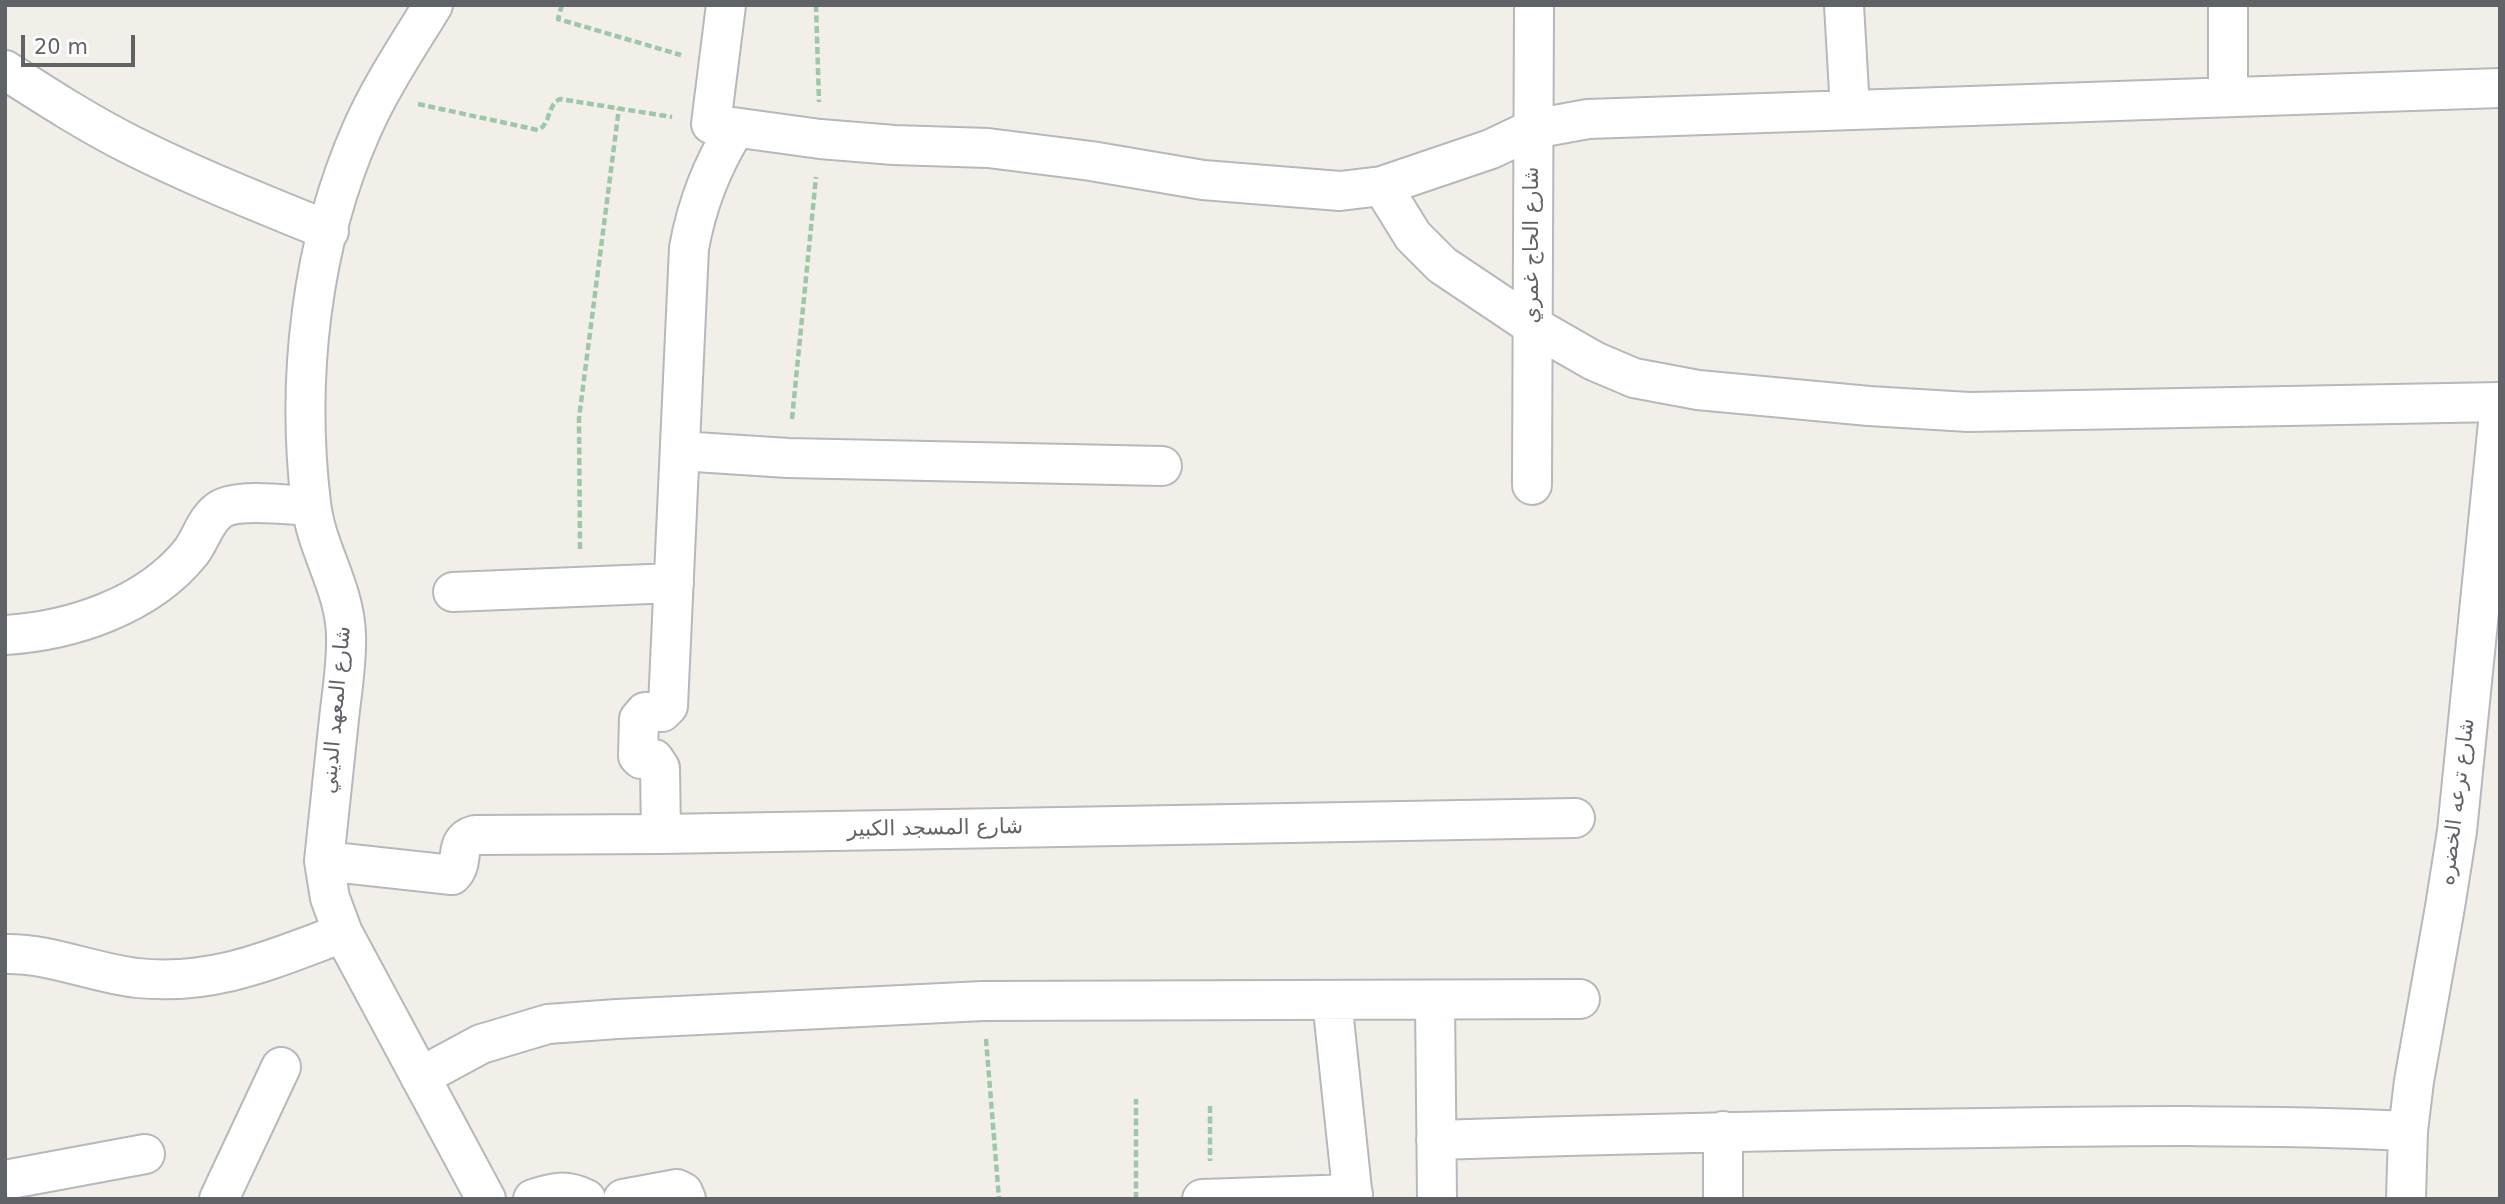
<!DOCTYPE html>
<html>
<head>
<meta charset="utf-8">
<style>
	body { margin:0 }
	#map { position:relative; width:2505px; height:1204px; overflow:hidden; background:#f1efe8; font-family:"DejaVu Sans",sans-serif }
	canvas { display:block }
	.frame { position:absolute; inset:0; border:7px solid #5f6368; pointer-events:none }
	.scale { position:absolute; left:21px; top:35px; width:114px; height:32px; box-sizing:border-box; border:4px solid #5f6368; border-top:0; padding-left:9px; font-size:21px; line-height:24px; white-space:nowrap; color:#5f6368; -webkit-text-stroke:5px #fff; paint-order:stroke }
</style>
</head>
<body>
<div id="map">
<canvas width="2505" height="1204"></canvas>
<div class="frame"></div>
<div class="scale">20 m</div>
</div>
<script>
const c = document.querySelector('canvas').getContext('2d');
c.lineJoin = 'round';
function trace(path, color, width, dash) { c.strokeStyle = color; c.lineWidth = width; c.lineCap = dash ? 'butt' : 'round'; c.setLineDash(dash || []); c.stroke(path); }
function drawText(font, color, halo, rows, align = 'center') {
  c.font = font + ' "DejaVu Sans","Noto Naskh Arabic",sans-serif'; c.lineWidth = 6; c.setLineDash([]); c.textBaseline = 'middle'; c.strokeStyle = halo; c.fillStyle = color; for (const [text, x, y, turn = 0] of rows) {
    c.save(); c.translate(x, y); c.rotate((+turn || 0) * Math.PI / 180); c.textAlign = isNaN(turn) ? turn : align; if (halo) c.strokeText(text, 0, 0); c.fillText(text, 0, 0); c.restore();
  }
}
const path = new Path2D(`
	M562,5L558,19L681,55
	M816,5L819,102
	M418,104L538,130C551,124 547,105 560,99L672,117
	M792,419L816,177
	M580,549L579,418L619,108
	M986,1039L999,1199
	M1210,1106V1161
	M1136,1199V1099`);
const street = new Path2D(`
	M433,5C408,46 381,86 362,129C311,244 296,379 311,503C316,549 345,588 346,635C347,663 342,691 339,719C334,766 329,814 324,861L330,898L343,933L486,1199
	M726,5L711,124L820,139L894,145L988,148L1091,161L1203,180L1340,191L1382,186L1491,149L1533,129L1588,119L2500,88
	M1844,5L1850,110
	M2228,5V96
	M5,70C47,97 89,124 133,146C197,178 263,204 329,231
	M1382,186L1413,236L1442,265L1533,326L1594,361L1634,378L1698,390L1869,406L1969,412L2500,402
	M680,451L788,458L1162,466
	M1532,485L1534,5
	M453,592L674,583
	M5,635C71,631 148,606 191,552C201,539 206,518 221,509C240,498 288,505 311,506
	M661,834L660,768L654,759H641L638,756L639,719L645,712H662L668,706L689,248C697,204 711,167 735,129
	M324,861L452,875C466,862 452,841 475,835L661,834L1575,818
	M5,954C51,953 92,973 137,978C215,986 272,959 343,933
	M1332,1000L1353,1199
	M1435,1000L1437,1199
	M420,1077L481,1044L548,1024L617,1019L983,1001L1580,999
	M1436,1140C1619,1134 1802,1130 1986,1128C2127,1126 2267,1124 2408,1131
	M5,1180L145,1154
	M219,1199L281,1067
	M533,1199C553,1192 566,1189 586,1199
	M623,1199L677,1189L683,1192L686,1199
	M1202,1199L1353,1194
	M1723,1199V1131
	M2406,1199L2408,1131L2414,1081L2445,907L2457,831L2500,403`);
const streetNames = [
	["شارع الحاج غمري",1533,245,-90],
	["شارع المعهد الديني",337,710,-85],
	["شارع ترعه الخضره",2458,802,-83],
	["شارع المسجد الكبير",935,829,-1]
];
trace(street, '#b5b8bc', 42);
trace(path, '#9cc7a9', 4.5, [7, 3.5]);
trace(street, '#fff', 38);
drawText('21px', '#5f6368', '#fff', streetNames);
</script>
</body>
</html>
